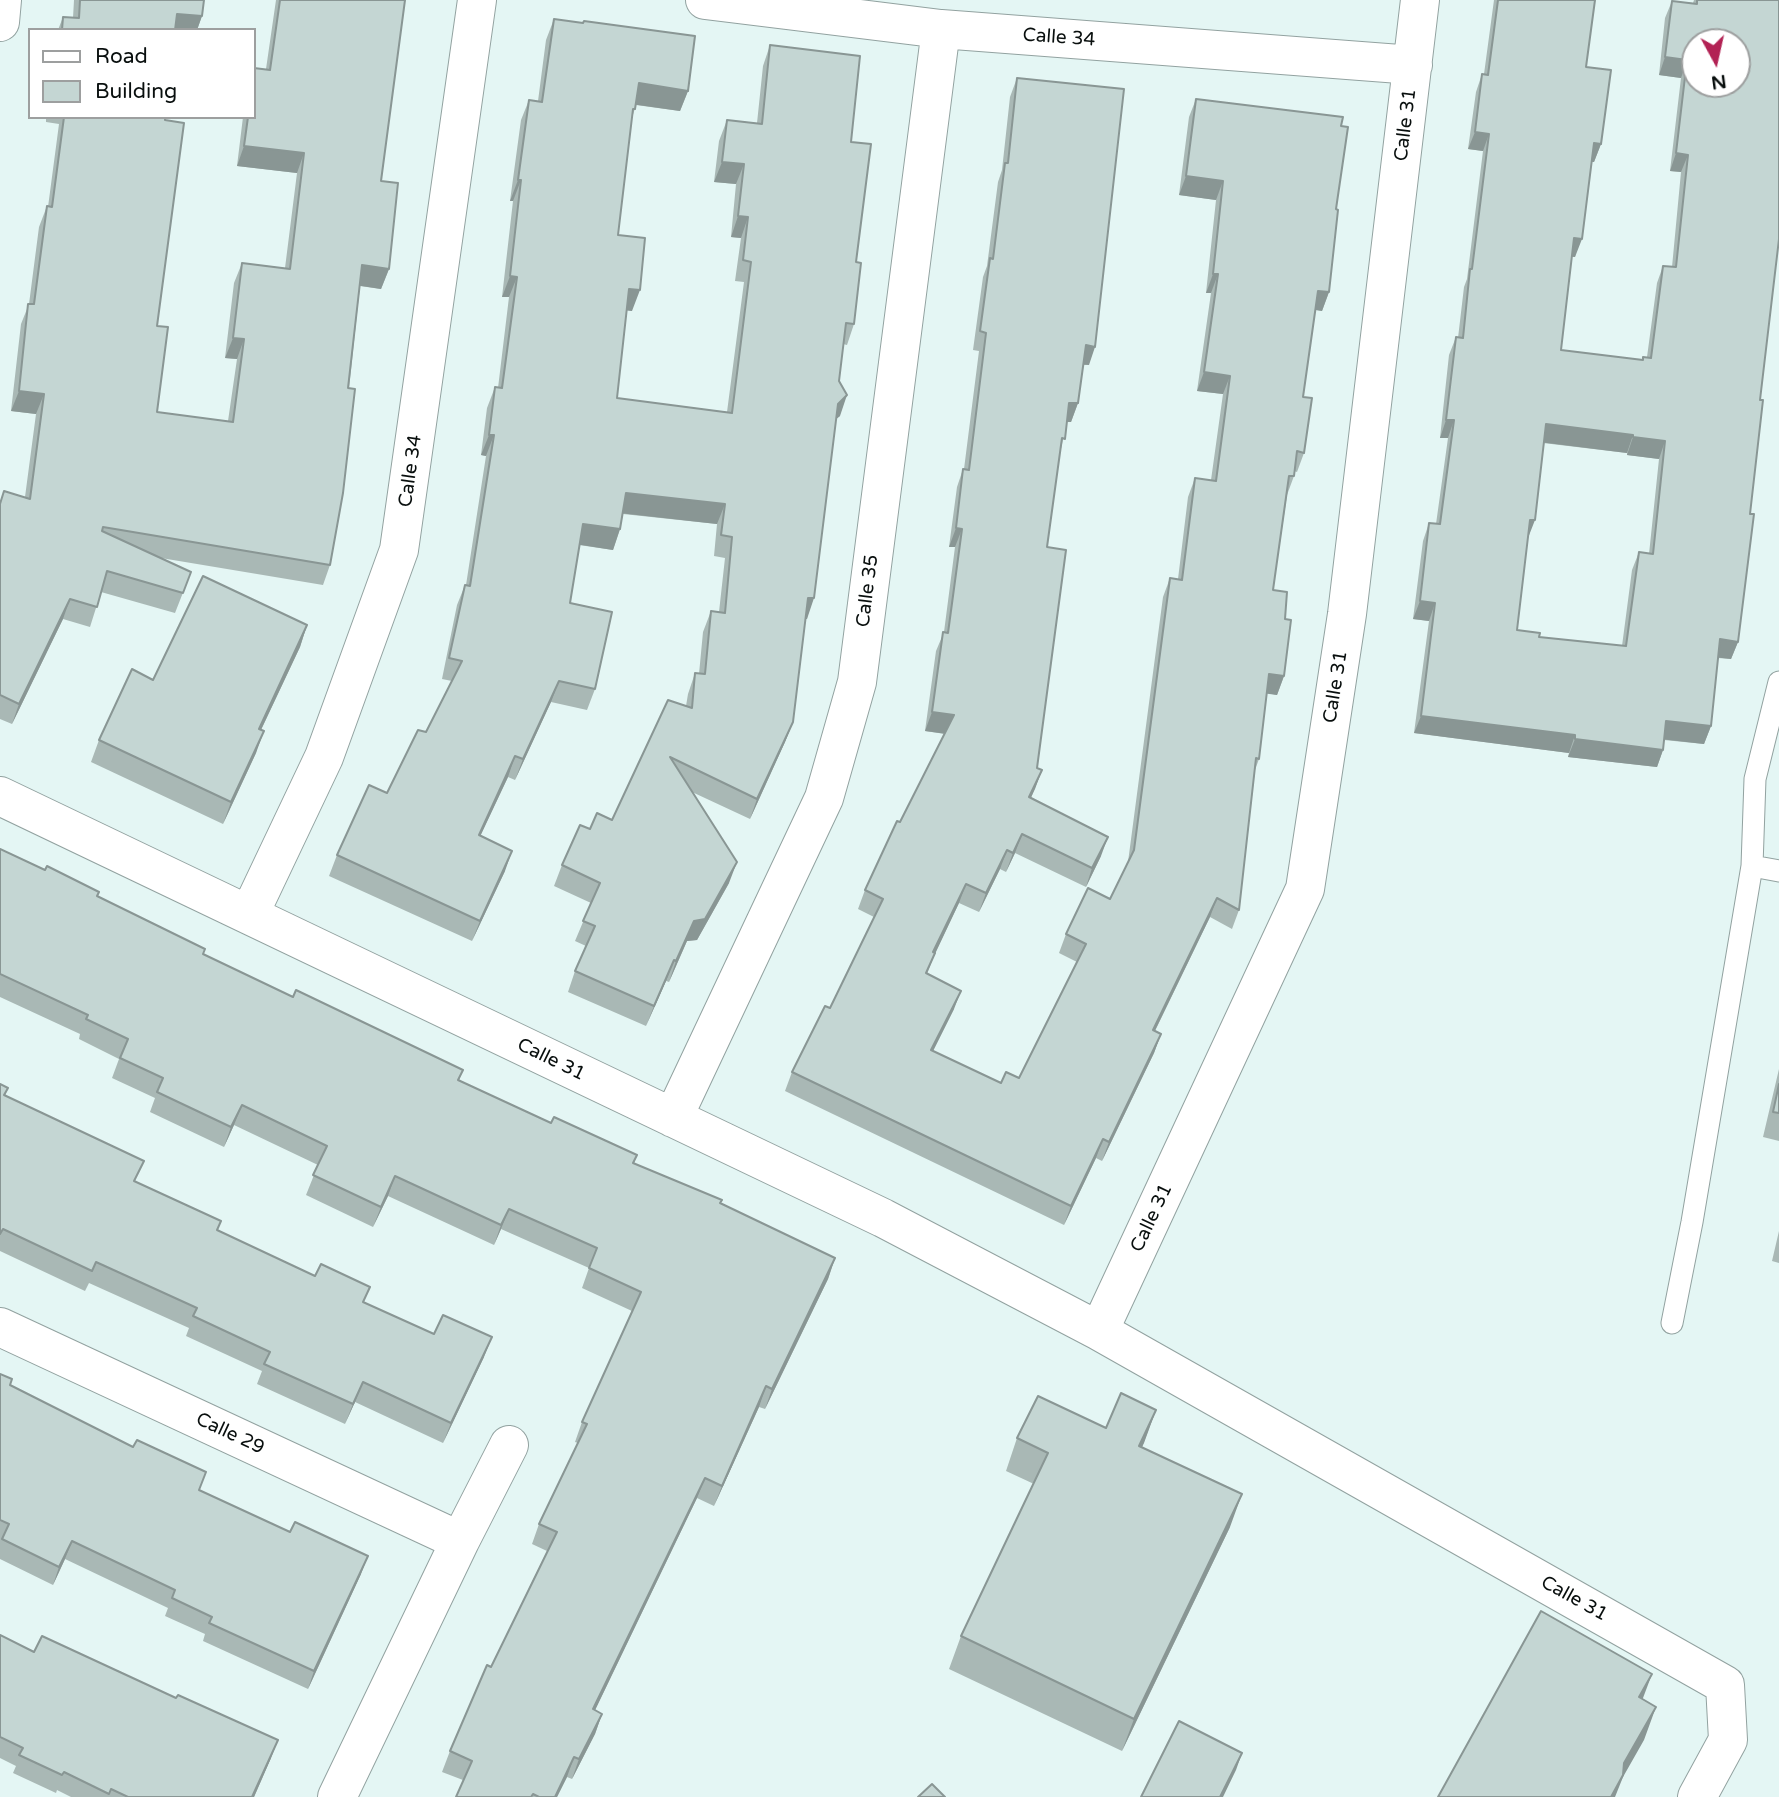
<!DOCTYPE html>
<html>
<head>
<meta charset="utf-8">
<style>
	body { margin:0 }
	#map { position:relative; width:1779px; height:1797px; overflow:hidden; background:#e4f6f4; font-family:"Varela Round",sans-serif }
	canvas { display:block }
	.legend { position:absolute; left:28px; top:28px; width:228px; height:91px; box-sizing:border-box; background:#fff; border:2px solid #9d9f9f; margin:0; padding:9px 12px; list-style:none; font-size:21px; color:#090f0e }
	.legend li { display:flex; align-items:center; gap:14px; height:35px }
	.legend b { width:35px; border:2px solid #9d9f9f }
	.north { position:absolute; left:1681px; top:28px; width:70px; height:70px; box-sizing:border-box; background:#fff; border:2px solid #9d9f9f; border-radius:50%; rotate:172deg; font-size:19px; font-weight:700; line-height:28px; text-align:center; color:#090f0e }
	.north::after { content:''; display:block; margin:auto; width:24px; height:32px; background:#b22254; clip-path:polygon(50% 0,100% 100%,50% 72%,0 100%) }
</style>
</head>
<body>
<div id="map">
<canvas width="1779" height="1797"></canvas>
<ul class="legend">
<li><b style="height:9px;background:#fff"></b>Road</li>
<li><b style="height:19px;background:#c4d6d3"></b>Building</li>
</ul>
<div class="north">N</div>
</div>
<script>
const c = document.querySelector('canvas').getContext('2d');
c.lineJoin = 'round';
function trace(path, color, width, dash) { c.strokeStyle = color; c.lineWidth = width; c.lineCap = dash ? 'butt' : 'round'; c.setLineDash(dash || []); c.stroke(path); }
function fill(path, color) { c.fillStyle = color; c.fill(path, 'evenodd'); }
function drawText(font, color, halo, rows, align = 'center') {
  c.font = font + ' "Varela Round",sans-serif'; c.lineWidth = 5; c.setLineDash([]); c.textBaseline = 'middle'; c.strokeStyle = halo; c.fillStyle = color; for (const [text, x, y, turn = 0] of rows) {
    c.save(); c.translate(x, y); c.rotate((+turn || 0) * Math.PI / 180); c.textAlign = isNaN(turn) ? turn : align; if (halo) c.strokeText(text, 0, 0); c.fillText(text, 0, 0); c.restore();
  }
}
const lane = new Path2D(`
	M1752,866L1779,871
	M1672,1323L1692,1222L1752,866L1755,779L1779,682`);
const street = new Path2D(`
	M705,0L941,29L1413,65
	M0,22L2,0
	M0,796L883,1218L1099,1331L1725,1685L1728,1740L1697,1797
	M249,915L324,757L399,550L477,0
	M673,1118L824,798L857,682L941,29
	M0,1327L460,1541
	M1099,1331L1305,889L1347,614L1420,0
	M337,1797L460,1541L509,1445`);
const wall = new Path2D(`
	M74,0H204L202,16L197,30H58L63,17L73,18Z
	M276,0H405L381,181L389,269L381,289L360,286L330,565L323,585L161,558L191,572L175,613L101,592L90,627L63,619L12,724L0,719V502L4,491L25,497L36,414L11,411L21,324L29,304L39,227L47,206L48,207L59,124L46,122V117H165L157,326V412L228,421L237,359L225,358L234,283L242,263L285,268L297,173L237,166L243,117H254L266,69Z
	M1494,0H1595L1586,67L1601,144L1594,162H1592L1575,257H1572L1561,350L1642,360L1643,357H1647L1657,283L1663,266L1672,267L1681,172L1670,171L1681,78L1659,75L1665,18L1672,1L1693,3L1694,0H1779L1760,400L1738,642L1731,659L1718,658L1711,726L1704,744L1664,740L1663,750L1657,767L1568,757L1569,753L1414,733L1429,621L1413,619L1423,541L1429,523L1436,524L1448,438H1440L1449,355L1456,337L1458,338L1464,287L1467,279L1483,151L1468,149L1476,92L1482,74H1484ZM1543,443L1627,453V455L1659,459L1649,554L1639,552L1632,570L1622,646L1539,637L1517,630L1528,538Z
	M554,19L688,91L680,111L636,105L632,118L618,235L632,311L627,310L617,398L727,412L744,282L735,281L741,238L731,237L736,184L714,182L719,141L727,120L757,123L763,66L770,45L851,142L856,262L854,324L847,345L843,344L839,381L840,416L836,419L807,619H805L793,722L785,742L750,819L692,792L729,883L697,940L687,941L669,982L666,981L646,1026L568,992L575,971L586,946L575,941L591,903L554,886L562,865L590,829L612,820L686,706L688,694L695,673L699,674L703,632L711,611L719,612L725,558L714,556L717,524L623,514L620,529L613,550L579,545L570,603L595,689L587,710L551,702L515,780L508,777L480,836L505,871L472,941L329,876L337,855L387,793L426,732L452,681L442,679L457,605L465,585H466L486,456L481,455L487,408L495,387L498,388L509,297H502L513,201H510L521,120L529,100L538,101L546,40Z
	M1017,78L1089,365H1083L1078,403L1071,422H1067L1060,453L1047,547L1037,768L1042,770L1031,798L1101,856L1086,887L1015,853L1006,872L1000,869L979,912L959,903L935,953L927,974L954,1009L933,1051L1001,1083L1019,1078L1077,962L1059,953L1066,934L1110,899L1128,862L1163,597L1170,578L1178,579L1188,497L1195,478L1211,480L1223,394L1197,391L1211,293H1206L1216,200L1179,195L1189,117L1196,99L1336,209L1329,292L1322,311L1315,310L1303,397L1304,453L1297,472L1294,471V476L1287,495L1273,590L1285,619L1284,676L1277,695L1267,693L1259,759L1255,770L1239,910L1232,929L1210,917L1155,1031L1161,1034L1154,1053L1102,1161L1096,1158L1064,1225L785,1091L792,1072L830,1008L874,917L858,909L865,890L945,734L925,731L936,651L944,632L955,547H949L957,487L963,469H964L979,351L973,350L983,277L987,266L998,182L1002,170L1010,97Z
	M307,625L300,647L261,730L256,753L223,824L91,762L99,740L153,680Z
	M0,849L98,897L203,954L293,997L463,1070L459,1080L551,1123L637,1155L634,1163L835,1258L828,1279L765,1409L759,1407L714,1506L697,1498L595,1710L602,1714L595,1734L572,1779L567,1777L557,1797H456L463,1780L442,1772L450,1751L547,1551L532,1544L539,1524L578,1443L575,1442L582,1422L632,1311L582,1288L589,1268L501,1229L494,1245L388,1196L373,1227L306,1195L318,1165L234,1125L224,1147L150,1112L155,1098L112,1078L119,1059L79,1039L80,1034L0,997Z
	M1779,1069V1141L1763,1137Z
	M0,1084L8,1088L5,1096L136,1182L218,1230L364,1303L484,1357L443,1443L355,1402L345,1424L257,1384L262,1371L186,1336L189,1328L89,1283L85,1291L0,1251Z
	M1779,1231V1263L1772,1261Z
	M0,1374L10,1385L200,1490L361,1574L308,1689L203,1641L205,1634L165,1616L168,1608L65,1559L53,1585L0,1559Z
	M1156,1410L1142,1447L1230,1527L1122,1751L949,1669L961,1636L1034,1484L1006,1471L1017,1438L1106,1428Z
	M0,1635L34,1652L271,1758L254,1797H71L57,1790L56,1793L13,1773L16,1766L0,1758Z`);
const shadedWall = new Path2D(`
	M177,14L202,16L197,30H171Z
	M1665,57L1687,60L1681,78L1659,75Z
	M639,83L688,91L680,111L631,104Z
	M1475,132L1489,134L1483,151L1468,149Z
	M1594,143L1601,144L1594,162L1588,161Z
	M244,146L304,153L297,173L237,166Z
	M1676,153L1688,155L1681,172L1670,171Z
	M722,162L744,164L736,184L714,182Z
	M1186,176L1223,181L1216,200L1179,195Z
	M518,180H521L513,201H510Z
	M738,216L748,217L741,238L731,237Z
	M1574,238L1582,239L1575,257L1568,256Z
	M362,265L389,269L381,289L355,285Z
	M1213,274H1218L1211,293H1206Z
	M510,276L517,277L509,297H502Z
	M629,289L640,290L632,311L622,310Z
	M1318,291L1329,292L1322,311L1311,309Z
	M233,338L244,339L237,359L225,358Z
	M1086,345L1095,347L1089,365L1079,364Z
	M1204,372L1230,376L1223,394L1197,391Z
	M19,391L44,394L36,414L11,411Z
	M847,395L840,416L830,424L838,404Z
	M1069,403H1078L1071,422H1062Z
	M1446,420H1454L1448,438H1440Z
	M1546,424L1633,435L1627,453L1539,442Z
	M489,435H494L486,456L481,455Z
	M1633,437L1665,441L1659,459L1627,455Z
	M626,493L725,504L717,524L619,513Z
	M1530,520H1535L1528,538L1523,537Z
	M583,524L620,529L613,550L575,544Z
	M956,528L962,529L955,547H949Z
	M808,598H814L807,619H800Z
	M70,599L63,619L12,724L19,704Z
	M1420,601L1435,603L1429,621L1413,619Z
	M307,625L300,647L251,751L259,729Z
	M1720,639L1738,642L1731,659L1713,657Z
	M1269,674L1284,676L1277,695L1262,693Z
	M559,681L551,702L515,780L523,759Z
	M932,712L954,715L947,734L925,731Z
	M1421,716L1575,735L1569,753L1414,733Z
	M1666,721L1711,726L1704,744L1660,739Z
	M793,722L785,742L750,819L757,799Z
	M264,731L256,753L223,824L231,802Z
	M1575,739L1663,750L1657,767L1568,757Z
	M515,756L508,777L471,856L479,835Z
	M1042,770L1035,789L1022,816L1029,797Z
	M1022,834L1015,853L1006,872L1013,853Z
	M1108,837L1101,856L1086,887L1092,868Z
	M1007,850L1000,869L979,912L986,893Z
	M512,851L505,871L472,941L480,921Z
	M737,862L729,883L697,940L687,941L669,982L676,961L694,921Z
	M966,884L959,903L927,971L933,952Z
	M1217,898L1210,917L1146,1049L1153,1030Z
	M674,960L666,981L646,1026L654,1006Z
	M961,991L954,1009L924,1069L931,1050Z
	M1161,1034L1154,1053L1102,1161L1109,1142Z
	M242,1105L234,1125L224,1147L231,1127Z
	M1103,1139L1096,1158L1064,1225L1071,1206Z
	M395,1176L388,1196L373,1227L381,1207Z
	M509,1209L501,1229L494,1245L501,1225Z
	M835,1258L828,1279L765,1409L772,1389Z
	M492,1337L484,1357L443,1443L451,1423Z
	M363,1382L355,1402L345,1424L353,1404Z
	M766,1386L759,1407L714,1506L722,1486Z
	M1156,1410L1144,1443L1127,1478L1139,1446Z
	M705,1478L697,1498L586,1729L593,1709Z
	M1242,1494L1230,1527L1122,1751L1134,1719Z
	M72,1541L65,1559L53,1585L59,1567Z
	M368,1556L361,1574L308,1689L314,1671Z
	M1652,1674L1640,1706L1639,1697Z
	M1656,1707L1644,1740L1623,1777L1615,1797H1611L1624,1763Z
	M602,1714L595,1734L572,1779L579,1759Z
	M278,1740L271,1758L254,1797H252Z
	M1242,1753L1236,1770L1223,1797H1220Z
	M574,1757L567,1777L557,1797H555Z`);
const building = new Path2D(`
	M80,0H204L202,16L177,14L175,30H62L63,17L79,18Z
	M280,0H405L381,181L398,183L389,269L362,265L348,388L355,389L343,493L330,565L103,527L102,531L191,572L183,593L107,571L97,607L70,599L19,704L0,695V504L4,491L30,499L44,394L19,391L28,304H34L47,206L52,207L64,117H165V120L184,123L157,326L168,327L157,412L233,422L244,339L233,338L242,263L290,269L304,153L244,146L248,117H254V68L270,70Z
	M1498,0H1595L1586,67L1611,70L1601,144L1594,143L1582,239L1574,238L1561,350L1643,360V357L1651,358L1663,266L1676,267L1688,155L1676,153L1687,60L1665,57L1672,1L1697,4V0H1779V239L1760,400H1763L1750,514H1754L1738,642L1720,639L1711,726L1666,721L1663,750L1575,739V735L1421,716L1435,603L1420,601L1429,523L1440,524L1454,420H1446L1456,337L1463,338L1470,269H1472L1489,134L1475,132L1482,74L1488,75ZM1695,42H1737V84H1695ZM1546,424L1633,435V437L1665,441L1653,554L1639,552L1626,646L1539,637L1540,633L1517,630L1530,520H1535Z
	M554,19L583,23L584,21L695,36L688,91L639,83L635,109H633L618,235L645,238L640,290L629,289L617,398L732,413L751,262L743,260L748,217L738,216L744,164L722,162L727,120L762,124L770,45L860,56L851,142L871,144L856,262L861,263L854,324L846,323L839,381L847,395L838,404L814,598H808L793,722L757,799L670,757L737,862L705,919L694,921L676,961L674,960L654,1006L575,971L595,926L583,921L600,883L562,865L580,825L590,829L597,813L612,820L668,700L692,708L695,673L705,674L711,611L725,613L732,537L721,535L725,504L626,493L620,529L583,524L570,603L612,612L595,689L559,681L523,759L515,756L479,835L512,851L480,921L337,855L369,785L387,793L418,730L426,732L462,661L449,658L465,585L470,586L494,435H489L495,387L502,388L517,277L510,276L521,180H518L529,100L542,102Z
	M1017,78L1124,89L1095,347L1086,345L1078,403H1069L1065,439L1062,438L1047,547L1066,550L1037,768L1042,770L1029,797L1108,837L1092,868L1022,834L1013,853L1007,850L986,893L966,884L933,952L935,953L926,973L961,991L931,1050L1001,1083L1006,1072L1019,1078L1086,944L1066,934L1088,888L1110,899L1134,850L1170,578L1182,580L1195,478L1216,481L1230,376L1204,372L1218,274H1213L1223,181L1186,176L1196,99L1343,117L1341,126L1348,127L1336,209L1338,210L1329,292L1318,291L1303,397L1312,398L1304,453L1297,451L1294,476H1289L1273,590L1287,592L1285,619L1291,620L1284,676L1269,674L1259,759L1256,758L1239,910L1217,898L1153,1030L1161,1034L1109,1142L1103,1139L1071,1206L792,1072L825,1006L830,1008L883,899L865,890L897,821L900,822L954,715L932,712L943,632L948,633L962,529L956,528L963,469L969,470L986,333L980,331L990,258L993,259L1005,163H1008Z
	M203,576L307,625L259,729L264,731L231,802L99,740L132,669L153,680Z
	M0,849L45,870L47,866L99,892L97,896L205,949L203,954L293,997L296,990L463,1070L458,1080L551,1123L554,1117L637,1155L633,1163L722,1200L720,1203L835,1258L772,1389L766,1386L722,1486L705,1478L593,1709L602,1714L579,1759L574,1757L555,1797H539L533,1794L531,1797H456L472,1761L450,1751L487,1665L491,1667L557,1532L539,1524L587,1424L582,1422L641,1292L589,1268L597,1248L509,1209L501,1225L395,1176L381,1207L313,1175L327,1146L242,1105L231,1127L157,1092L163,1078L120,1058L128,1039L86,1019L88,1015L0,974Z
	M0,1084L8,1088L4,1095L144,1161L134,1181L221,1221L217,1230L315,1276L321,1264L370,1287L363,1302L434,1334L443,1315L492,1337L451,1423L363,1382L353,1404L264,1364L270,1352L193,1316L197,1308L96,1262L92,1271L3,1229L0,1234Z
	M1779,1084V1113L1773,1112Z
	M0,1374L12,1379L10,1385L133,1447L137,1440L206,1472L199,1490L290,1532L295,1522L368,1556L314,1671L209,1623L212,1617L172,1598L175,1590L72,1541L59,1567L2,1539L9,1524L0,1520Z
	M1121,1393L1156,1410L1139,1446L1242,1494L1134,1719L961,1636L1048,1453L1017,1438L1038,1396L1106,1428Z
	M1541,1611L1652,1674L1639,1697L1656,1707L1624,1763L1623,1775L1611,1797H1438Z
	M0,1635L34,1652L42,1636L176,1698L178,1695L278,1740L252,1797H128L111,1789L109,1794L64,1772L62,1775L19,1755L23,1748L0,1737Z
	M1179,1721L1242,1753L1220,1797H1141Z
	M932,1784L945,1797H918Z`);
const streetNames = [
	["Calle 34",1059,38,4],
	["Calle 31",1406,125,-83],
	["Calle 34",411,471,-82],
	["Calle 35",868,591,-83],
	["Calle 31",1336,687,-81],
	["Calle 31",551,1060,26],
	["Calle 31",1152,1218,-65],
	["Calle 29",230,1434,25],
	["Calle 31",1574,1599,29]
];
trace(lane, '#92a2a0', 23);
trace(street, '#92a2a0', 40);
trace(lane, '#fff', 21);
trace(street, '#fff', 38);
fill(wall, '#a9b8b5');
fill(shadedWall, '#899694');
fill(building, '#c4d6d3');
trace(building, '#899694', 2);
drawText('19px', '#090f0e', '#fff', streetNames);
</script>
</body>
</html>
